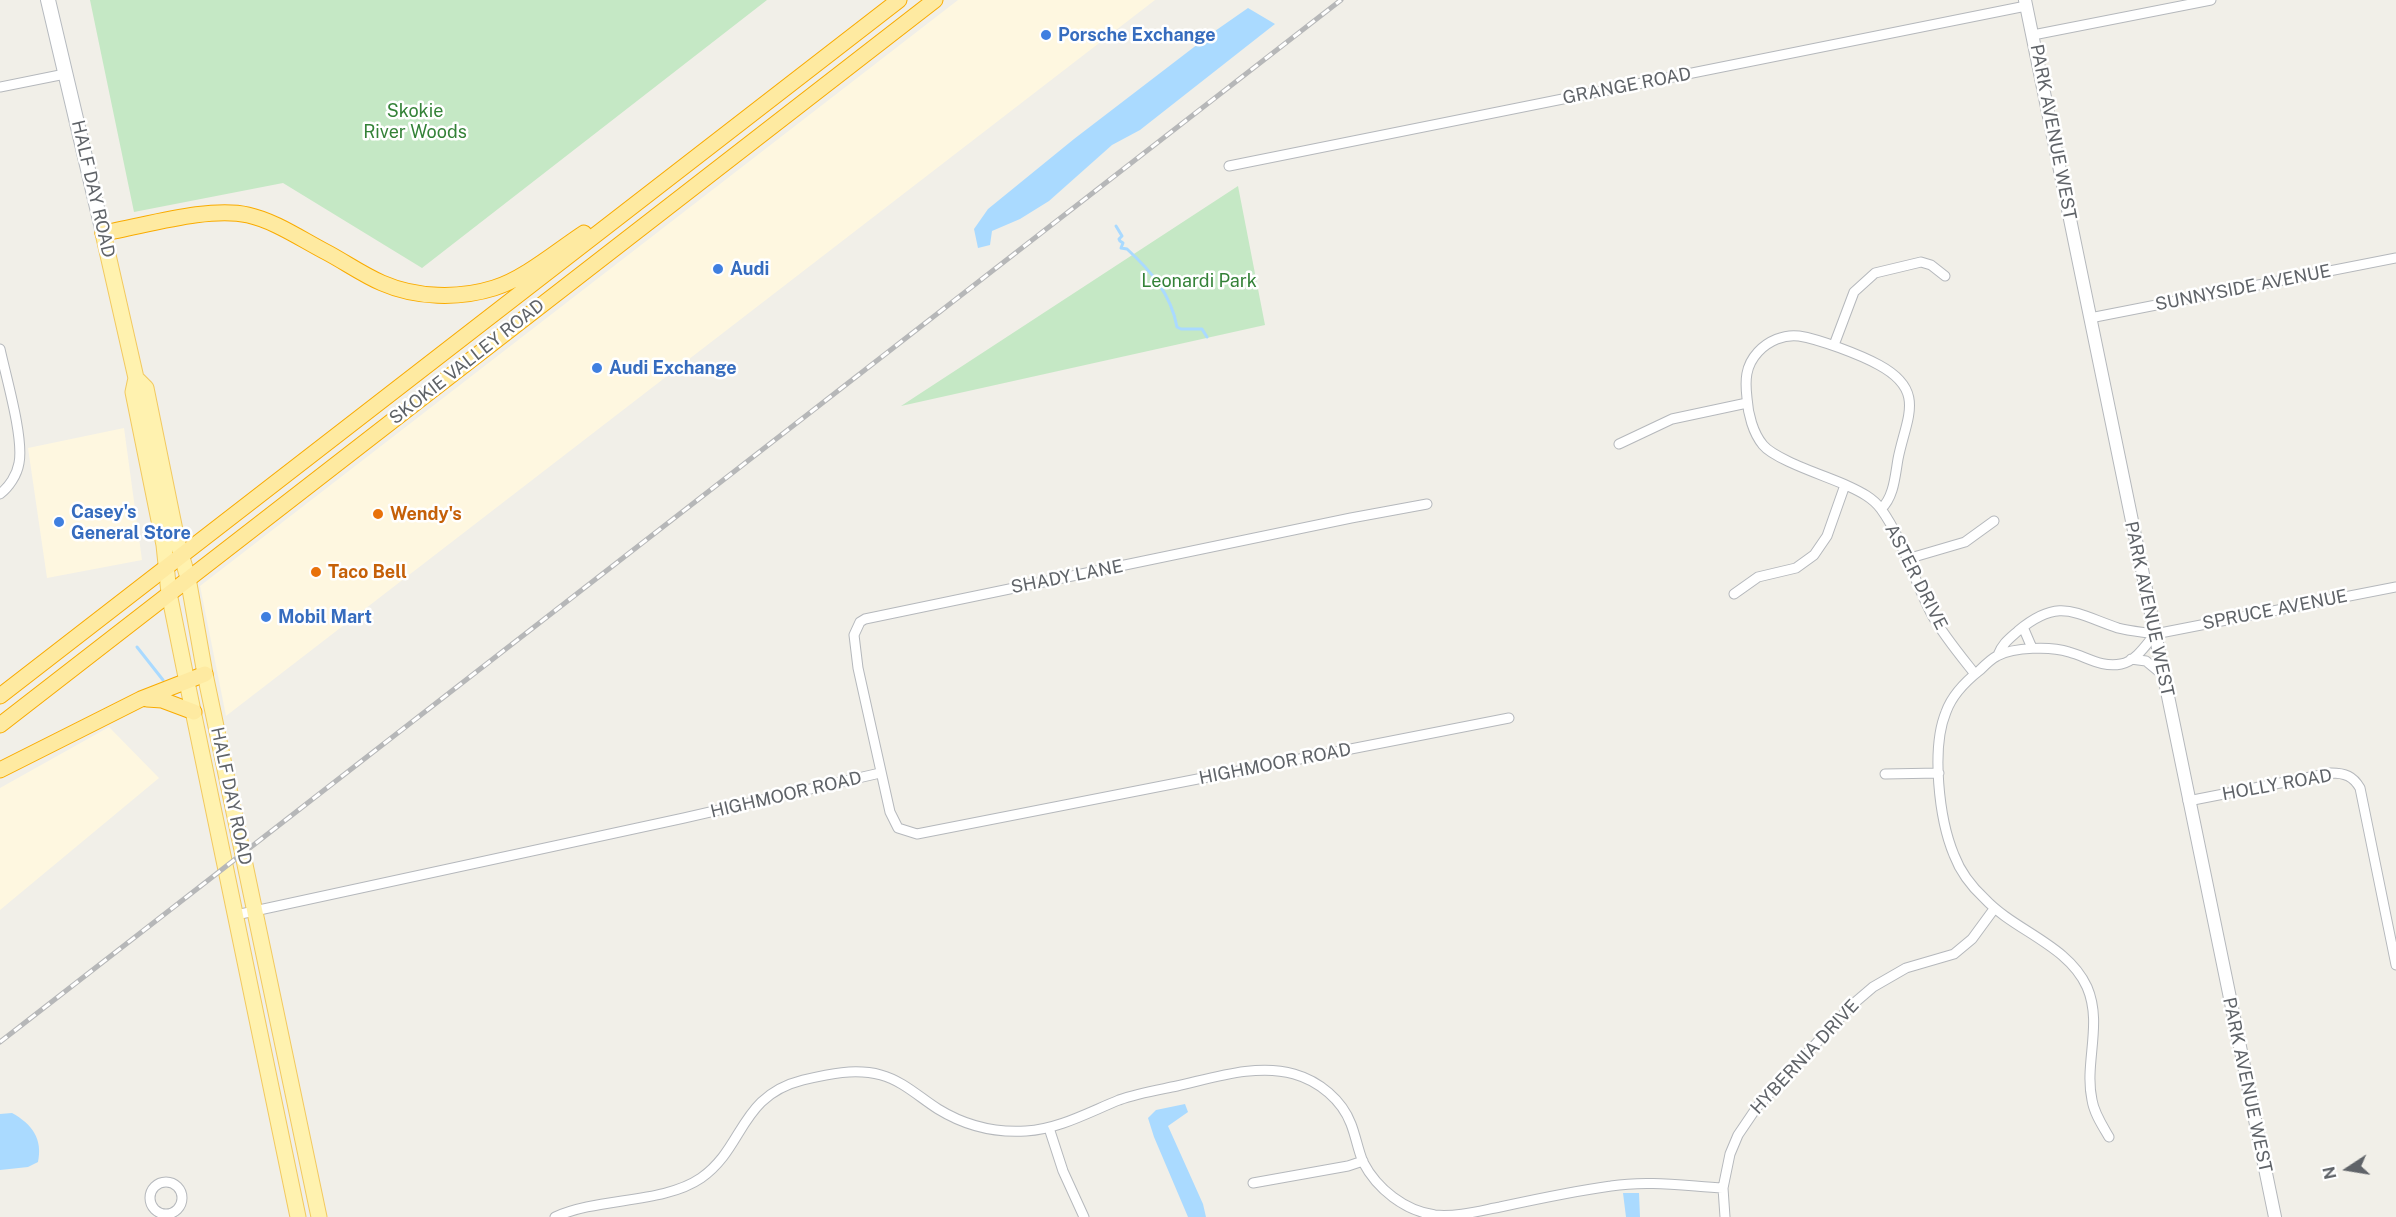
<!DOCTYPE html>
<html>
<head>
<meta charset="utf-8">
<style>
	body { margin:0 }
	#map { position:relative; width:2396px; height:1217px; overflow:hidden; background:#f1efe8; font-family:"Public Sans",sans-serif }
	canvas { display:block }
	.north { position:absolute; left:2318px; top:1139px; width:60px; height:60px; -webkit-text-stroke:4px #fff; paint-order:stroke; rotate:258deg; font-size:16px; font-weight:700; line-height:24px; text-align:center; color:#5f6368 }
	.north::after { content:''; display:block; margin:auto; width:21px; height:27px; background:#5f6368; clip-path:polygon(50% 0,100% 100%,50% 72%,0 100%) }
</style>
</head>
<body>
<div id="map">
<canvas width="2396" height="1217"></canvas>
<div class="north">N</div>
</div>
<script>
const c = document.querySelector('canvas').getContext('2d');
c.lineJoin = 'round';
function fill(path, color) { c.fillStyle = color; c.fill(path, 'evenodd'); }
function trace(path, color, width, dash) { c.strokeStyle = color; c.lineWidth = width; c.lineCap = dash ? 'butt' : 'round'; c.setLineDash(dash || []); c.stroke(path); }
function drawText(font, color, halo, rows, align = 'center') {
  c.font = font + ' "Public Sans",sans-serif'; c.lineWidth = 5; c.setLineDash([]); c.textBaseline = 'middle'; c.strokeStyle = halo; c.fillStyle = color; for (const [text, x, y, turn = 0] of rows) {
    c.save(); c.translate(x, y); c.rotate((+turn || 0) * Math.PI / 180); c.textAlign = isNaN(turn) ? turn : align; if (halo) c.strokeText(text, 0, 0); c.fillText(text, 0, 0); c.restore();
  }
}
const commercial = new Path2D(`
	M958,0H1155L226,716L200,586Z
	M124,428L142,560L47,578L28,448Z
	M109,727L159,778L0,910V788Z`);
const green = new Path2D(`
	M90,0H767L422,268L283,183L134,212Z
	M1238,186L1265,325L901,406Z`);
const water = new Path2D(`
	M1248,8L1275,24L1140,130L1112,145L1049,201L1020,219L992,231L990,245L978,248L974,229L988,209L1074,139L1215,31Z
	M1185,1104L1188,1112L1168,1126L1203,1204L1206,1217H1188L1154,1137L1148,1118L1156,1110Z
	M12,1113C32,1124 43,1139 38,1162L28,1167L0,1170V1114Z
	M1623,1193H1639L1640,1217H1626Z`);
const stream = new Path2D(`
	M1116,226L1122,236L1119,239L1120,241L1123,243L1121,248L1127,249C1151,271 1171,294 1177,327L1181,329H1202L1207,337
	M137,647L163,680`);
const minor = new Path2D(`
	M2033,35L2211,0
	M0,87L65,74
	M1229,166L2026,6
	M2090,318L2396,258
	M1834,345L1854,292L1875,273L1921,262L1931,265L1945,276
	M0,349C6,377 24,438 19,463C17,475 9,487 0,494
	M1619,444L1672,419L1747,403
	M1427,504L1351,518L865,619L860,622L854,635L858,668L890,812L898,828L917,834L1509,718
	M1881,509C1894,497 1895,476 1898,459C1906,418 1927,391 1879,365C1861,355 1819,339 1799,336C1784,334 1768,341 1758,352C1745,366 1745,381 1747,398C1748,414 1753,433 1763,445C1775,460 1829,477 1848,486C1861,492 1873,498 1881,509C1904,541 1914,581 1932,615C1944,636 1960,655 1975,674
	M1907,559L1965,542L1994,521
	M1734,594L1758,577L1796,568L1814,555L1827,536L1845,485
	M2023,627L2032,648
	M1998,655C2002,644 2009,639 2018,631C2059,597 2074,613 2118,628C2129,631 2142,632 2155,634L2396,587
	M2131,659L2146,661L2163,675
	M1885,774L1939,773
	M2188,801L2331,773C2345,773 2353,776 2360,788L2396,965
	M236,915L684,818L880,773
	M1049,1128L1063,1171L1084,1217
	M2109,1137C2102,1125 2094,1113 2092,1100C2084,1063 2103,1024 2087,987C2068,945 2015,931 1985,899C1972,887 1960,871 1954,855C1939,819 1931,748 1946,712C1952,695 1966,681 1980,670C1985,665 1991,659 1997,656C2014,647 2051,646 2069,652C2087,657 2102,668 2121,664C2136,661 2146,645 2155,634
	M150 1198a16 16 0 1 1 32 0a16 16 0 1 1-32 0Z
	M1253,1183L1348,1166L1363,1161
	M555,1217C599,1197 663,1204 701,1178C745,1147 739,1096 803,1080C829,1074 855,1068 881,1075C903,1081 919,1097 938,1109C964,1125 995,1133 1026,1131C1059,1129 1089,1112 1119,1100C1138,1093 1158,1090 1177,1086C1213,1078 1257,1063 1294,1074C1319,1081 1342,1100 1351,1124C1356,1137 1358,1150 1363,1162C1377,1189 1405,1211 1435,1215C1457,1217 1479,1211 1500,1207C1537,1199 1574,1191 1611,1186C1648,1180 1686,1186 1723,1188
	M1725,1217L1723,1188L1730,1154L1738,1135L1757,1107L1852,1005L1873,987L1906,968L1954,954L1972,939L1994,909`);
const tertiary = new Path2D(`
	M2025,0L2275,1217`);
const secondary = new Path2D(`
	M48,0L103,233`);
const primary = new Path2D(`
	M103,233L136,378L133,392L164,545L169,593L187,682L298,1217
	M136,378L146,388L177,540L188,578L205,674L319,1217`);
const trunk = new Path2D(`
	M103,233C145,226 208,206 248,215C275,221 301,239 326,252C345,262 363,275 382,283C416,298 459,299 494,288C524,279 558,250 584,233
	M0,696L899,0
	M147,699L162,700L194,712
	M0,725L935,0
	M0,770L141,699L205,674`);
const rail = new Path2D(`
	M0,1042L1341,0`);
const markers = [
	[1046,35,6,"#3f7fe0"],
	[718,269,6,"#3f7fe0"],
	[597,368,6,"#3f7fe0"],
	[378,514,6,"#e8710a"],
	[59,522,6,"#3f7fe0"],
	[316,572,6,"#e8710a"],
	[266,617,6,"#3f7fe0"]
];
const shopNames = [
	["Porsche Exchange",1058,35],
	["Audi",730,269],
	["Audi Exchange",609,368],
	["Casey's",71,512],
	["General Store",71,533],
	["Mobil Mart",278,617]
];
const streetNames = [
	["GRANGE ROAD",1627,86,-11],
	["PARK AVENUE WEST",2053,132,79],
	["HALF DAY ROAD",93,189,77],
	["SUNNYSIDE AVENUE",2243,288,-11],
	["SKOKIE VALLEY ROAD",467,362,-38],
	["SHADY LANE",1067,577,-11],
	["ASTER DRIVE",1916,577,63],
	["PARK AVENUE WEST",2149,609,78],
	["SPRUCE AVENUE",2275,610,-11],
	["HIGHMOOR ROAD",1275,764,-11],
	["HOLLY ROAD",2277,785,-10],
	["HIGHMOOR ROAD",786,795,-13],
	["HALF DAY ROAD",231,796,78],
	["HYBERNIA DRIVE",1805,1057,-47],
	["PARK AVENUE WEST",2247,1085,78]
];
const parkNames = [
	["Skokie",415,111],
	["River Woods",415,132],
	["Leonardi Park",1199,281]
];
const foodNames = [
	["Wendy's",390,514],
	["Taco Bell",328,572]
];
fill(commercial, '#fef7e0');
fill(green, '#c5e8c5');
fill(water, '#aadaff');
trace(stream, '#aadaff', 3);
trace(minor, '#b5b8bc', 11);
trace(tertiary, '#b5b8bc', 14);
trace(secondary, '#b6babf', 16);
trace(primary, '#f2c960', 17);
trace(trunk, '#f9ab00', 17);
trace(minor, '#fff', 9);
trace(tertiary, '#fff', 12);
trace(secondary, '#fff', 14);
trace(primary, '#fff2af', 15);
trace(trunk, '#feeaa1', 15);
trace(rail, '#b6b7b8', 5);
trace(rail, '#fff', 3, [9]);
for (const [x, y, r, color] of markers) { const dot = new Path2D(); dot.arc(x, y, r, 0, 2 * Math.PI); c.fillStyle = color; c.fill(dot); trace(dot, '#fff', 2); }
drawText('bold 18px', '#366cbe', '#fff', shopNames, 'left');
drawText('18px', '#5f6368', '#fff', streetNames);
drawText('18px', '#348238', '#fff', parkNames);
drawText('bold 18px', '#c56008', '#fff', foodNames, 'left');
</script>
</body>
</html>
